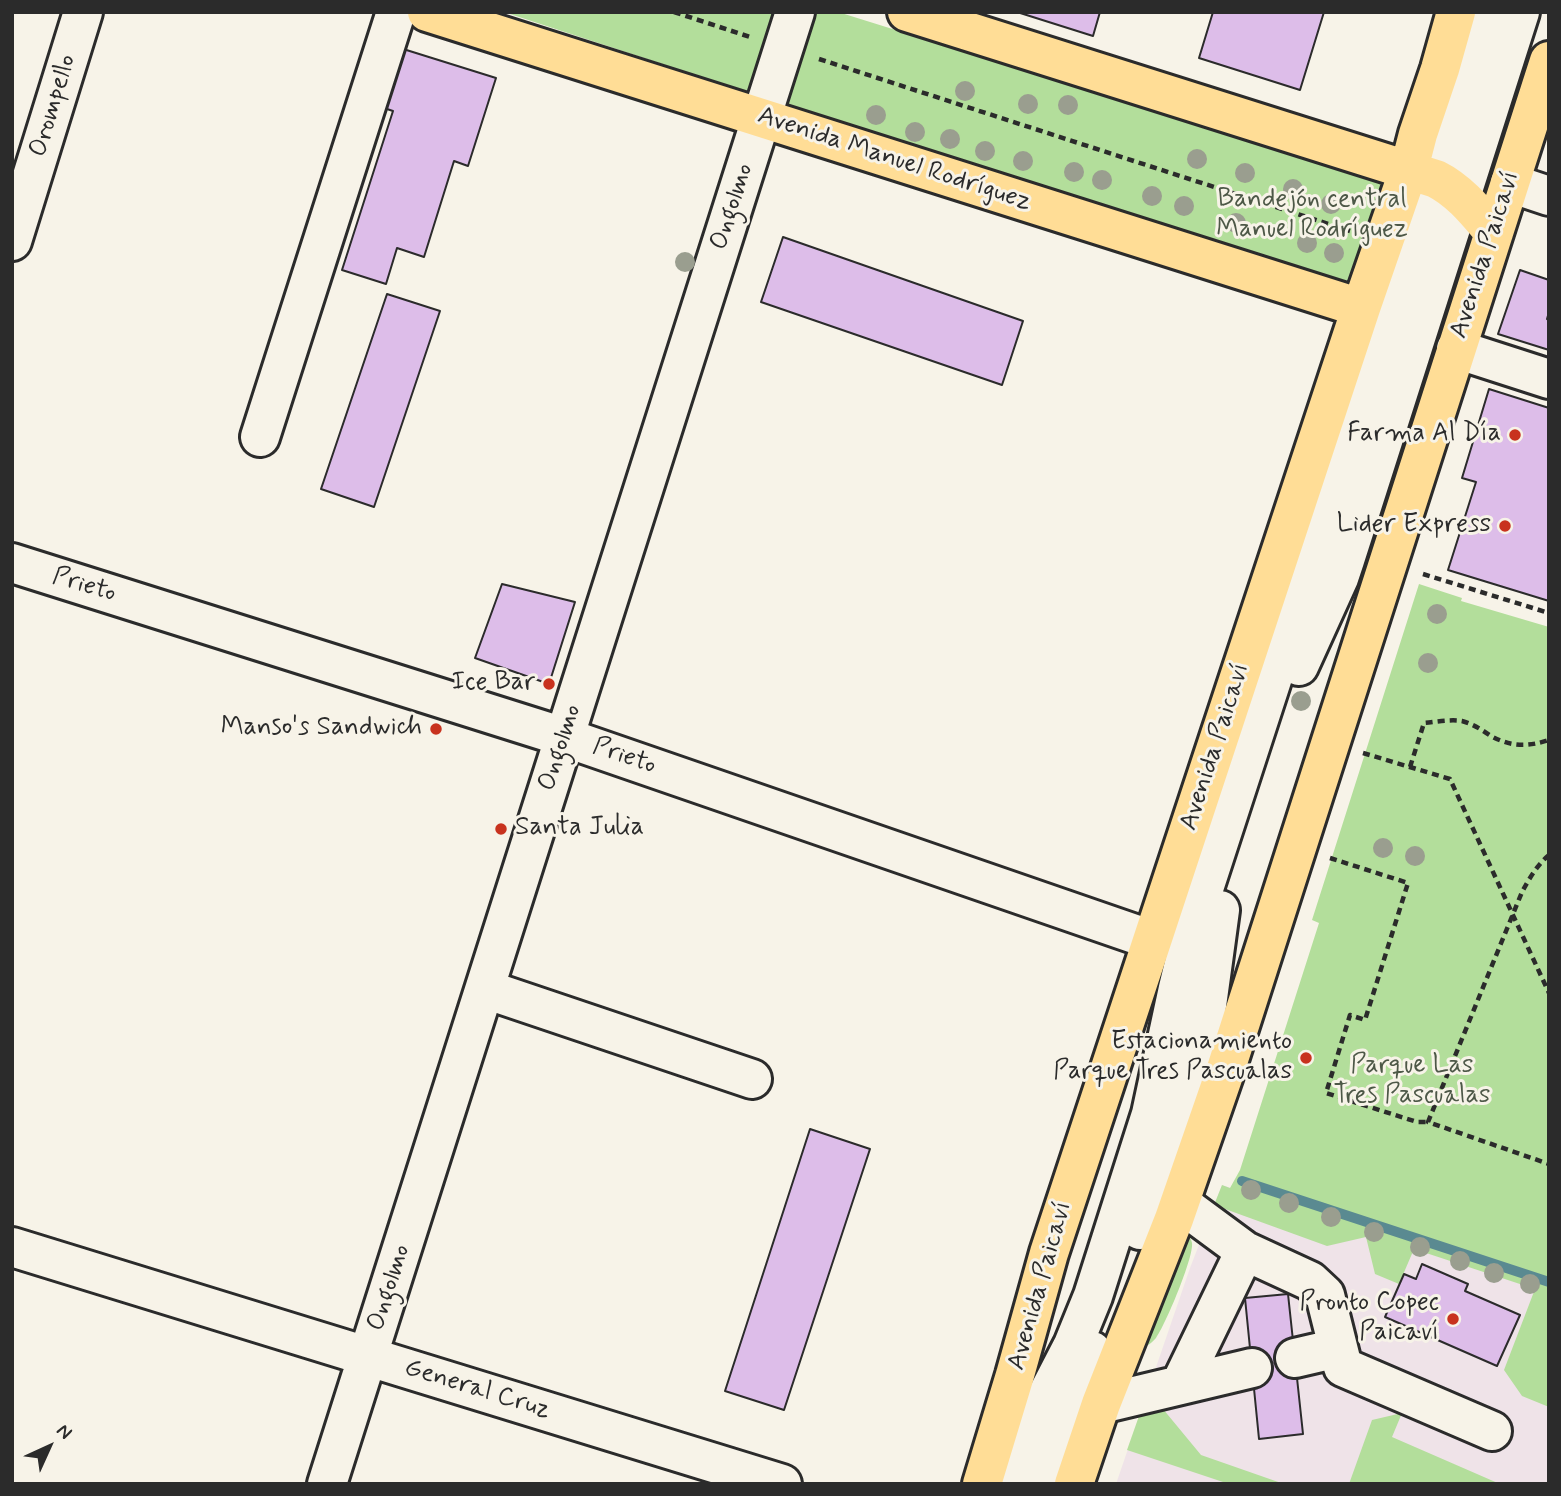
<!DOCTYPE html>
<html>
<head>
<meta charset="utf-8">
<style>
	body { margin:0 }
	#map { position:relative; width:1561px; height:1496px; overflow:hidden; background:#f7f3e8; font-family:Mynerve,sans-serif }
	canvas { display:block }
	.frame { position:absolute; inset:0; border:14px solid #2b2b2b; pointer-events:none }
	.north { position:absolute; left:14px; top:1412px; width:70px; height:70px; -webkit-text-stroke:5px #f7f3e8; paint-order:stroke; rotate:45deg; font-size:19px; font-weight:700; line-height:28px; text-align:center; color:#2b2b2b }
	.north::after { content:''; display:block; margin:auto; width:24px; height:32px; background:#2b2b2b; clip-path:polygon(50% 0,100% 100%,50% 72%,0 100%) }
</style>
</head>
<body>
<div id="map">
<canvas width="1561" height="1496"></canvas>
<div class="frame"></div>
<div class="north">N</div>
</div>
<script>
const c = document.querySelector('canvas').getContext('2d');
c.lineJoin = 'round';
function fill(path, color) { c.fillStyle = color; c.fill(path, 'evenodd'); }
function trace(path, color, width, dash) { c.strokeStyle = color; c.lineWidth = width; c.lineCap = dash ? 'butt' : 'round'; c.setLineDash(dash || []); c.stroke(path); }
function drawText(font, color, halo, rows, align = 'center') {
  c.font = font + ' Mynerve,sans-serif'; c.lineWidth = 6; c.setLineDash([]); c.textBaseline = 'middle'; c.strokeStyle = halo; c.fillStyle = color; for (const [text, x, y, turn = 0] of rows) {
    c.save(); c.translate(x, y); c.rotate((+turn || 0) * Math.PI / 180); c.textAlign = isNaN(turn) ? turn : align; if (halo) c.strokeText(text, 0, 0); c.fillText(text, 0, 0); c.restore();
  }
}
const built = new Path2D(`
	M1222,1185L1549,1293V1484H1116L1190,1268Z`);
const green = new Path2D(`
	M504,12H838L1386,183L1357,285L726,85Z
	M1419,584L1462,598L1461,601L1549,627V1407L1522,1396L1504,1370L1535,1289L1414,1249L1399,1284L1375,1274L1366,1237L1327,1246L1214,1205L1222,1185L1230,1188L1240,1170L1319,923L1312,920Z
	M1178,1226C1183,1230 1191,1236 1192,1243C1194,1257 1165,1326 1156,1338C1151,1344 1145,1347 1138,1351Z
	M1163,1409L1201,1455L1284,1484H1229L1127,1450L1139,1416Z
	M1402,1413L1392,1437L1500,1484H1349L1372,1420Z`);
const stream = new Path2D(`
	M1242,1181L1549,1282`);
const building = new Path2D(`
	M1017,12H1100L1093,36Z
	M1213,12H1324L1300,90L1199,58Z
	M400,48L496,78L468,166L454,161L424,257L397,248L386,284L342,270L393,111L381,107Z
	M783,237L1023,321L1002,385L761,302Z
	M1520,270L1549,280V312L1547,319L1549,320V350L1498,334Z
	M387,294L440,311L374,507L321,489Z
	M1489,389L1549,408V601L1448,570L1476,482L1462,478Z
	M502,584L575,602L549,684L475,658Z
	M810,1129L870,1149L784,1410L725,1391Z
	M1422,1264L1468,1284L1465,1291L1520,1315L1497,1366L1385,1317L1404,1274L1416,1279Z
	M1288,1294L1303,1434L1259,1439L1245,1298Z`);
const path = new Path2D(`
	M674,12L750,37
	M819,59L1350,231
	M1423,574L1549,613
	M1363,753L1450,779L1549,993
	M1410,767L1424,723C1436,722 1450,719 1462,721C1473,724 1482,730 1491,736C1511,747 1528,747 1549,740
	M1549,855C1537,865 1529,879 1522,892L1428,1122L1549,1164
	M1330,858L1408,883L1365,1020L1350,1015L1326,1093L1417,1122H1428`);
const minor = new Path2D(`
	M1510,183L1549,196
	M12,241L83,12
	M1456,349L1549,379
	M260,437L396,12
	M12,563L564,737L1152,940
	M1299,666L1339,578L1345,560L1520,12
	M485,989L752,1079
	M1180,1203L1245,1251
	M1140,1230L1160,1176L1192,1080L1201,1045L1206,1013L1220,910
	M12,1247L782,1484
	M1295,1358L1338,1348
	M1180,1385L1245,1251L1310,1281L1325,1295L1343,1367L1492,1431
	M1101,1404L1252,1368
	M327,1484L795,12
	M1011,1484L1031,1426L1073,1345L1093,1296L1151,1114L1178,988L1197,910L1469,75L1493,12
	M1045,1484L1092,1351`);
const major = new Path2D(`
	M427,12L1361,308
	M907,12L1436,179C1460,191 1477,213 1494,233
	M982,1484L1015,1375L1049,1253L1361,308L1409,169L1418,134L1440,69L1456,12
	M1074,1484L1101,1404L1174,1219L1225,1072L1549,61`);
const trees = [
	[965,91],
	[1028,104],
	[1068,105],
	[876,115],
	[915,132],
	[950,139],
	[985,151],
	[1197,159],
	[1023,161],
	[1074,172],
	[1245,173],
	[1102,180],
	[1293,189],
	[1152,196],
	[1331,204],
	[1184,206],
	[1236,223],
	[1307,243],
	[1334,253],
	[685,262],
	[1437,614],
	[1428,663],
	[1301,701],
	[1383,848],
	[1415,856],
	[1251,1190],
	[1289,1203],
	[1331,1217],
	[1374,1232],
	[1420,1247],
	[1460,1261],
	[1494,1273],
	[1530,1284]
];
const markers = [
	[1515,435,7,"#c8321e"],
	[1505,526,7,"#c8321e"],
	[549,684,7,"#c8321e"],
	[436,729,7,"#c8321e"],
	[501,829,7,"#c8321e"],
	[1306,1058,7,"#c8321e"],
	[1453,1319,7,"#c8321e"]
];
const streetNames = [
	["Orompello",54,106,-73],
	["Avenida Manuel Rodríguez",894,160,18],
	["Ongolmo",733,207,-72],
	["Avenida Paicaví",1486,255,-72],
	["Prieto",84,586,17],
	["Avenida Paicaví",1216,747,-72],
	["Ongolmo",561,748,-72],
	["Prieto",624,757,19],
	["Avenida Paicaví",1041,1286,-74],
	["Ongolmo",390,1288,-72],
	["General Cruz",477,1390,17]
];
const parkNames = [
	["Bandejón central",1312,201],
	["Manuel Rodríguez",1312,231],
	["Parque Las",1412,1067],
	["Tres Pascualas",1412,1097]
];
const poiNames = [
	["Farma Al Día",1501,435],
	["Lider Express",1491,526],
	["Ice Bar",535,684],
	["Manso's Sandwich",422,729],
	["Santa Julia",515,829,"left"],
	["Estacionamiento",1292,1043],
	["Parque Tres Pascualas",1292,1073],
	["Pronto Copec",1439,1304],
	["Paicaví",1439,1334]
];
fill(built, '#efe3e8');
fill(green, '#b3de9b');
trace(stream, '#5a8a91', 10);
fill(building, '#ddbde9');
trace(building, '#2b2b2b', 2);
trace(minor, '#2b2b2b', 44);
trace(major, '#2b2b2b', 44);
trace(path, '#2b2b2b', 4.5, [7, 5]);
trace(minor, '#f7f3e8', 38);
trace(major, '#ffdd96', 38);
c.fillStyle = '#9a9e8f';
for (const [x, y] of trees) { c.beginPath(); c.arc(x, y, 10, 0, 2 * Math.PI); c.fill(); }
for (const [x, y, r, color] of markers) { const dot = new Path2D(); dot.arc(x, y, r, 0, 2 * Math.PI); c.fillStyle = color; c.fill(dot); trace(dot, '#f7f3e8', 2.5); }
drawText('26px', '#2b2b2b', '#f7f3e8', streetNames);
drawText('26px', '#4d5847', '#f7f3e8', parkNames);
drawText('26px', '#2b2b2b', '#f7f3e8', poiNames, 'right');
</script>
</body>
</html>
